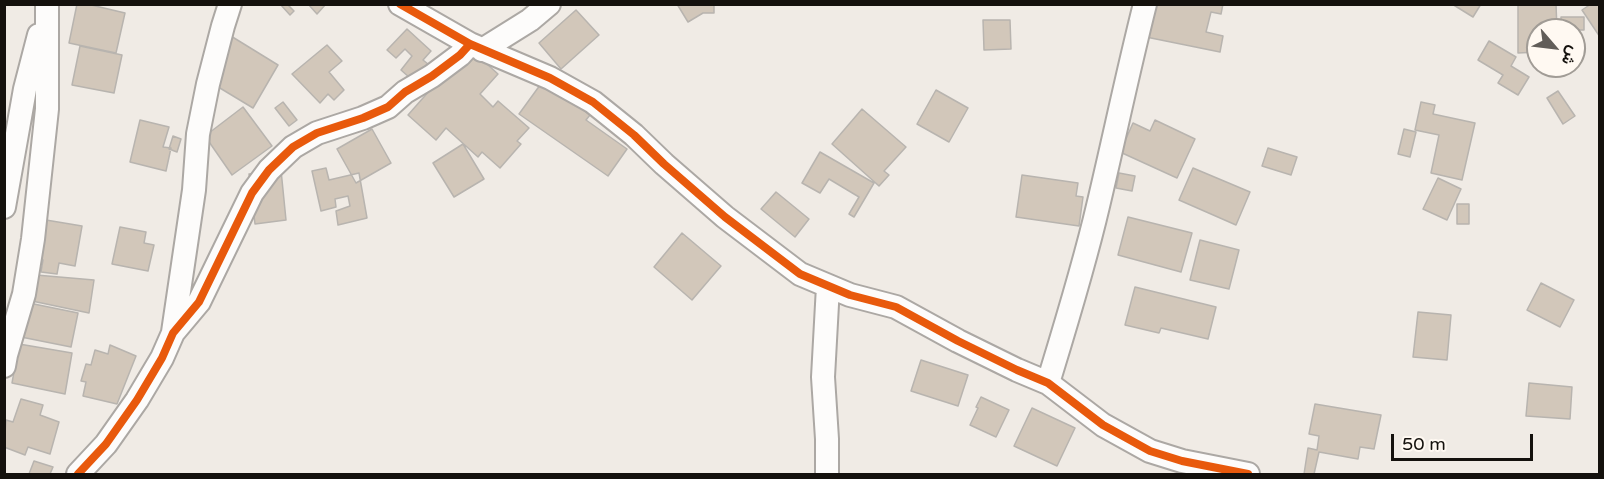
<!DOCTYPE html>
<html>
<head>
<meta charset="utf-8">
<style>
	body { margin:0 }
	#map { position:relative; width:1604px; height:479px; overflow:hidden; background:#f0ebe5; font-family:"Varela Round",Vazirmatn,sans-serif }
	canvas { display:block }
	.frame { position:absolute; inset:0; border:6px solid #14110d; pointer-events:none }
	.north { position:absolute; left:1526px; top:18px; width:60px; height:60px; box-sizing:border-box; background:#fff9f2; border:2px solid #a19c96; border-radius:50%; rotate:118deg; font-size:16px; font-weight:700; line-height:24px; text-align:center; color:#14110d }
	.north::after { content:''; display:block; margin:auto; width:21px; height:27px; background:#615d59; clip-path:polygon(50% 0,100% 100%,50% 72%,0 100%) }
	.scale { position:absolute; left:1391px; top:434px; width:142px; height:27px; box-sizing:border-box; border:3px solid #14110d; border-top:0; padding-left:8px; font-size:18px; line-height:21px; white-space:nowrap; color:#14110d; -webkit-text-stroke:4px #fff9f2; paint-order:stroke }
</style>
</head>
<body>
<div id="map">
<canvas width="1604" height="479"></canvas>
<div class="frame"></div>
<div class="north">ش</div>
<div class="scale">50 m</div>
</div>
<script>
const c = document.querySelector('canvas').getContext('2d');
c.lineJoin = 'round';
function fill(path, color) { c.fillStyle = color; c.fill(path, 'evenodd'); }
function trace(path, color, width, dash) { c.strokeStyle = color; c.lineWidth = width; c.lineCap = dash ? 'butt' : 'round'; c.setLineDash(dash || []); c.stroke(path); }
const building = new Path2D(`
	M77,4H87L125,13L116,53L69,43Z
	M280,4H287L294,11L290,15Z
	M308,4H326L317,14Z
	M677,4H714V13H703L688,22Z
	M1153,4H1223L1221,14L1211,12L1206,32L1223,36L1220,52L1146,37Z
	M1452,4H1481L1473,17Z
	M1518,4H1556L1557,30H1538V52L1518,53Z
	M1591,4H1600V37L1582,10Z
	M576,10L599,35L561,69L539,43Z
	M1561,17H1584V30H1561Z
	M983,20H1010L1011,49L984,50Z
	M407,29L431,51L423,60L428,64L410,78L401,70L412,56L405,49L396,58L387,50Z
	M226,33L278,65L253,108L200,76Z
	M1489,41L1516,57L1511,66L1529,77L1518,95L1498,83L1503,75L1478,60Z
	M327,45L342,61L329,72L344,90L334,100L328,94L320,103L292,74Z
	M80,46L122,55L114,93L72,85Z
	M468,47L498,74L480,94L493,107L498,101L529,128L517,141L521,144L500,168L482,152L478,157L446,128L436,140L408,115Z
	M543,81L590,115L586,120L627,149L608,176L519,114Z
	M936,90L968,108L949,142L917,124Z
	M1558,91L1575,116L1563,124L1547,98Z
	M283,102L297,120L289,126L275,108Z
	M1421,102L1435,105L1433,114L1475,123L1462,180L1431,173L1439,135L1415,130Z
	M243,107L272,146L232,175L205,136Z
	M862,109L906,147L884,171L889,175L879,186L832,144Z
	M140,120L169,127L163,147L171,148L166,171L130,162Z
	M1155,120L1195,139L1177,178L1120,152L1133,123L1150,131Z
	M372,129L391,163L356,183L337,149Z
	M1404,129L1416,132L1410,157L1398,154Z
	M173,136L181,139L177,152L169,149Z
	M463,144L484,179L454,197L433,163Z
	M1268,148L1297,157L1291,175L1262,166Z
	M820,152L874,183L854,217L849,214L859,197L829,179L820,193L802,183Z
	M326,168L329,180L359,173L367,218L338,225L336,211L350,206L348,196L335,199L336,207L321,211L312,171Z
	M1193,168L1250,192L1236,225L1179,200Z
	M281,170L286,220L255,224L249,174Z
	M1119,173L1135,176L1132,191L1116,188Z
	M1022,175L1078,183L1076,196L1083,197L1079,226L1016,217Z
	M1438,178L1461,189L1447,220L1423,209Z
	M776,192L809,219L795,237L761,209Z
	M1457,204H1469V224H1457Z
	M1128,217L1192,233L1181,272L1118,255Z
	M40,219L82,226L75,266L59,263L57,274L41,272L43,260L32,259Z
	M120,227L146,232L144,243L154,245L148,271L112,264Z
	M682,233L721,266L692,300L654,267Z
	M1200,240L1239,250L1229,289L1190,280Z
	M36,275L94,280L89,313L32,301Z
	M1541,283L1574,300L1560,327L1527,310Z
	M1135,287L1216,307L1208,339L1161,328L1159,333L1125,325Z
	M29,303L78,313L71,347L21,337Z
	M1418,312L1451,315L1447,360L1413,357Z
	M19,344L72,353L65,394L12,383Z
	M110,345L136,356L117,404L83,396L86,382L81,381L86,364L91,365L95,350L108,354Z
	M921,360L968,375L958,406L911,391Z
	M1529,383L1572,387L1570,419L1526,416Z
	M981,397L1009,410L996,437L970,425L978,408L976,407Z
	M21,399L43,405L40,415L59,422L50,454L28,447L25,455L4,447L6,420L13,422Z
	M1315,404L1381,415L1374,449L1360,447L1358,459L1319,452L1314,474H1304L1308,448L1317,450L1319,436L1309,434Z
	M1032,408L1075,428L1057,466L1014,446Z
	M34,461L53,467L50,474H29Z`);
const minor = new Path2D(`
	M400,4L470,44L550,78L593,102L634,135L664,164L725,217L800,274L850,295L896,307L958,341L1017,370L1048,383L1103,425L1150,451L1182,461L1248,474
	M482,50L530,20L549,4
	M4,207L25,89L39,35
	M173,332L194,190L198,134L208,84L223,26L230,4
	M4,366L6,355L24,294L33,239L47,109V4
	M1048,383C1066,324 1084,266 1098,206C1114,139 1128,71 1145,4
	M78,474L106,444L137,400L162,358L173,333L199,302L252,193L269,170L293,147L317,133L363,118L388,107L405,92L432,76L460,55L470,44
	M827,474V439L823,377L828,286`);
const cycleway = new Path2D(`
	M400,4L470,44L550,78L593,102L634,135L664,164L725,217L800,274L850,295L896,307L958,341L1017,370L1048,383L1103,425L1150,451L1182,461L1248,474
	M78,474L106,444L137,400L162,358L173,333L199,302L252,193L269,170L293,147L317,133L363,118L388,107L405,92L432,76L460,55L470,44`);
fill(building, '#d2c7ba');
trace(building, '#b8b4af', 1.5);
trace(minor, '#aca8a4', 26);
trace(minor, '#fdfcfb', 22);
trace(cycleway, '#e8590c', 8);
</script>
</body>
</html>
